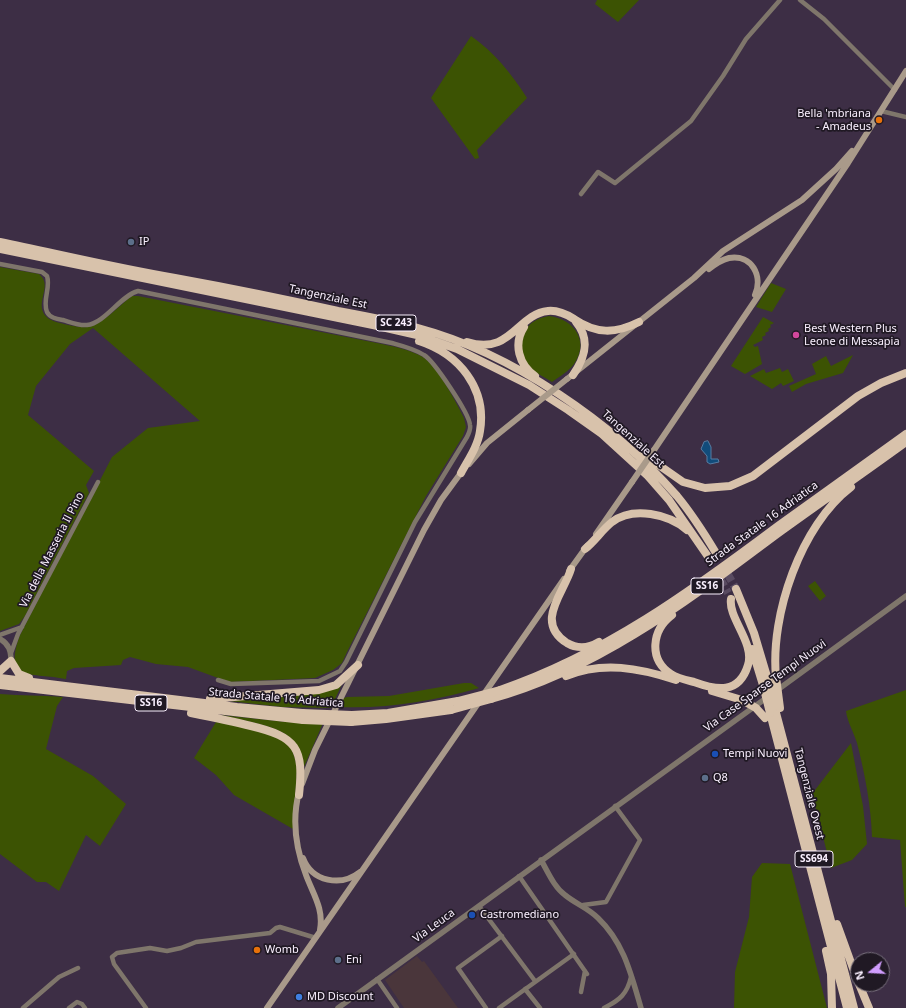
<!DOCTYPE html>
<html>
<head>
<meta charset="utf-8">
<style>
	body { margin:0 }
	#map { position:relative; width:906px; height:1008px; overflow:hidden; background:#3d2e45; font-family:"Noto Sans",sans-serif }
	canvas { display:block }
	.north { position:absolute; left:850px; top:952px; width:40px; height:40px; box-sizing:border-box; background:#201924; border:1px solid #776f7c; border-radius:50%; rotate:252deg; font-size:11px; font-weight:700; line-height:16px; text-align:center; color:#faf0ff }
	.north::after { content:''; display:block; margin:auto; width:14px; height:18px; background:#d19dfe; clip-path:polygon(50% 0,100% 100%,50% 72%,0 100%) }
</style>
</head>
<body>
<div id="map">
<canvas width="906" height="1008"></canvas>
<div class="north">N</div>
</div>
<script>
const c = document.querySelector('canvas').getContext('2d');
c.lineJoin = 'round';
function fill(path, color) { c.fillStyle = color; c.fill(path, 'evenodd'); }
function trace(path, color, width, dash) { c.strokeStyle = color; c.lineWidth = width; c.lineCap = dash ? 'butt' : 'round'; c.setLineDash(dash || []); c.stroke(path); }
function drawText(font, color, halo, rows, align = 'center') {
  c.font = font + ' "Noto Sans",sans-serif'; c.lineWidth = 3.5; c.setLineDash([]); c.textBaseline = 'middle'; c.strokeStyle = halo; c.fillStyle = color; for (const [text, x, y, turn = 0] of rows) {
    c.save(); c.translate(x, y); c.rotate((+turn || 0) * Math.PI / 180); c.textAlign = isNaN(turn) ? turn : align; if (halo) c.strokeText(text, 0, 0); c.fillText(text, 0, 0); c.restore();
  }
}
const commercial = new Path2D(`
	M417,956L422,962L424,961L458,1008H404L385,980Z`);
const green = new Path2D(`
	M597,0H639L618,22L595,4Z
	M471,36C495,53 511,73 527,98L477,150L479,158L475,159L431,98Z
	M0,267L39,274C51,284 40,296 42,309C44,318 52,321 60,323C69,325 79,328 87,327C101,326 121,304 132,296H138L382,344C396,347 410,350 423,357C438,367 456,402 464,418L466,427L463,436L426,496L347,652L342,663L333,670L315,678L229,682L188,667L156,664L130,657L123,660L121,665L74,668L67,671L66,679C33,672 2,683 20,635L112,457L148,428L200,421L93,328L70,344L36,386L28,415L94,471L86,485L89,493L25,616L19,624L0,631Z
	M771,283L786,289L772,312L756,307Z
	M549,316C574,319 590,341 574,364C569,371 559,377 552,382C545,377 535,373 529,367C524,362 523,356 522,350C520,330 531,319 549,316Z
	M763,317L774,323L770,325L771,327L768,329L769,331L765,333L766,335L762,337L763,340L753,345L755,347L758,346L762,364L745,374L731,366Z
	M853,355L843,373L806,384L792,392L789,386L816,374L812,364L826,356L831,366Z
	M780,368L782,372L788,369L794,381L783,386L781,383L772,389L750,376L764,369L766,373Z
	M815,581L826,596L820,601L808,586Z
	M464,683H471L479,688C433,701 387,709 339,707L344,698L347,697L389,696Z
	M342,684L331,708L283,707L229,701Z
	M906,690V907H905L900,840L872,837C871,806 865,774 857,743C854,733 847,721 846,711Z
	M0,694C21,696 41,695 63,697L57,706L46,749L93,776L126,804L100,846L86,835L59,891L46,882H37L0,854Z
	M220,715L287,722L323,723L304,767C300,759 298,749 293,741C282,725 238,720 220,715Z
	M216,722C236,726 268,728 285,741C293,748 296,760 297,770L293,829L234,795L216,775L194,758Z
	M851,743L863,806L867,844L852,860L831,868L812,794Z
	M762,863L790,864L827,1008H734L735,972L749,917L752,877Z`);
const water = new Path2D(`
	M708,441L711,447V459H718L719,462L710,464L707,462V456L701,449L704,442Z`);
const trunkTunnel = new Path2D(`
	M716,553L736,589
	M709,558L728,593`);
const minor = new Path2D(`
	M800,0L824,19L895,90
	M881,111L906,117
	M581,194L598,172L615,183L691,121L723,76L746,39L780,0
	M0,264L42,272L47,276C51,288 42,300 47,312C50,318 57,319 63,320C70,322 79,326 87,325C105,323 120,296 138,291L392,343C403,346 415,349 424,355C434,361 469,413 470,425C471,429 469,433 467,437L415,522L346,662L340,671L319,681L231,684L218,680
	M0,635L22,627
	M11,653L18,634L98,482
	M519,876L587,974
	M583,905L606,902L640,840L615,806
	M479,906L535,981
	M377,979L397,1008
	M525,989L540,1008
	M581,992L585,971
	M23,1008L59,977L78,968
	M69,1008L77,1002L82,1004L85,1008
	M146,1008L114,964L112,957L117,953L150,948L167,951L181,948L196,942L270,933L276,928L280,927L316,938
	M486,1008L458,968L502,936
	M499,1008L574,954
	M604,1008C620,1000 627,994 631,977`);
const tertiary = new Path2D(`
	M0,639C9,644 11,651 11,661
	M776,691L906,596
	M541,860C548,872 554,887 565,895C576,904 588,908 598,918C624,943 631,974 641,1008
	M338,1008L769,696`);
const secondary = new Path2D(`
	M709,269C715,264 721,260 729,258C752,254 763,276 755,295
	M567,379L694,278L723,251L802,200L836,169L852,151
	M654,450L848,163L906,71
	M469,464L487,443L528,410
	M596,534L632,482
	M569,571L587,546
	M484,694L564,579
	M302,784L315,750L424,530L441,500L463,470
	M299,792C292,819 296,849 306,875C313,894 324,909 320,930
	M303,858C312,882 341,887 360,872
	M267,1008L479,702`);
const trunk = new Path2D(`
	M0,242C58,254 116,268 175,278C230,288 284,299 338,311C365,316 392,321 418,328C512,353 613,423 677,496C692,514 704,533 716,553
	M0,249L373,325L417,335L457,349L529,385L568,410L602,434L648,476L669,500L709,558
	M524,327C513,344 519,365 535,376
	M419,341C459,354 487,388 480,431C478,446 468,460 461,473
	M467,342C511,356 517,314 548,311C558,310 566,314 574,319C596,334 615,334 639,322
	M573,375C585,358 591,340 576,322
	M643,454L683,482L705,488L730,486L753,476L858,396L881,383L906,373
	M585,549C595,541 602,530 612,522C633,506 669,514 687,530
	M571,569C564,593 534,622 567,643C577,649 589,648 599,642
	M736,589L754,633L768,680
	M672,615C652,630 648,659 671,674C677,678 686,680 694,682C716,690 739,695 748,665C755,643 728,618 731,599
	M752,649L763,685
	M11,661L19,674L29,678
	M0,671L11,661
	M566,676C603,661 639,668 676,680
	M776,677C770,615 801,525 851,487
	M0,678L237,707L302,713
	M0,685L303,720
	M500,690C605,654 690,592 778,526C821,495 863,465 906,434
	M712,691L742,700
	M210,699L319,690L336,685L358,665
	M491,699C597,670 686,602 773,537C817,505 862,474 906,442
	M775,709L854,1008
	M191,713C211,717 231,721 251,726C297,737 304,748 299,795
	M770,713L847,1008
	M352,715L388,713L458,701
	M351,722L386,719L451,710
	M837,924L858,982
	M826,951L831,974L832,1008
	M859,984L869,1008`);
const secondaryBridge = new Path2D(`
	M528,410L567,379
	M632,482L654,450`);
const trunkBridge = new Path2D(`
	M776,677L780,708
	M768,680L775,706
	M763,685L770,713
	M742,700L756,708L765,718
	M458,701L500,690
	M451,710L491,699
	M302,713L352,715
	M303,720L351,722`);
const markers = [
	[879,120,4,"#e8710a"],
	[131,242,4,"#5c6f8a"],
	[796,335,4,"#d1479c"],
	[715,754,4,"#1a4fb4"],
	[705,778,4,"#5c6f8a"],
	[472,915,4,"#1a4fb4"],
	[257,950,4,"#e8710a"],
	[338,960,4,"#5c6f8a"],
	[299,997,4,"#3f7fe0"]
];
const shields = [
	[396,323,40],
	[707,586,32],
	[151,703,32],
	[814,859,38]
];
const shieldNames = [
	["SC 243",396,323],
	["SS16",707,586],
	["SS16",151,703],
	["SS694",814,859]
];
const poiNames = [
	["Bella 'mbriana",871,114,"right"],
	["- Amadeus",871,127,"right"],
	["IP",139,242],
	["Best Western Plus",804,329],
	["Leone di Messapia",804,342],
	["Tempi Nuovi",723,754],
	["Q8",713,778],
	["Castromediano",480,915],
	["Womb",265,950],
	["Eni",346,960],
	["MD Discount",307,997]
];
const streetNames = [
	["Tangenziale Est",328,297,12],
	["Tangenziale Est",633,439,42],
	["Strada Statale 16 Adriatica",762,524,-36],
	["Via della Masseria Il Pino",52,550,-63],
	["Via Case Sparse Tempi Nuovi",765,686,-36],
	["Strada Statale 16 Adriatica",276,698,5],
	["Tangenziale Ovest",809,794,76],
	["Via Leuca",434,926,-36]
];
fill(commercial, '#4a363b');
fill(green, '#3c5303');
fill(water, '#114c7b');
trace(water, '#577da3', 1);
trace(trunkTunnel, '#594b61', 8, [8, 4]);
trace(minor, '#7f766b', 4.5);
trace(tertiary, '#7f766b', 5.5);
trace(secondary, '#a99a8a', 6);
trace(trunk, '#d8c2ab', 8);
trace(secondaryBridge, '#a99a8a', 6);
trace(trunkBridge, '#d8c2ab', 8);
for (const [x, y, r, color] of markers) { const dot = new Path2D(); dot.arc(x, y, r, 0, 2 * Math.PI); c.fillStyle = color; c.fill(dot); trace(dot, '#201924', 1.5); }
for (const [x, y, w] of shields) { const box = new Path2D(); box.roundRect(x - w / 2, y - 8, w, 16, 3); c.fillStyle = '#201924'; c.fill(box); trace(box, '#faf0ff', 1); }
drawText('bold 10px', '#faf0ff', null, shieldNames);
drawText('11px', '#faf0ff', '#201924', poiNames, 'left');
drawText('11px', '#faf0ff', '#201924', streetNames);
</script>
</body>
</html>
